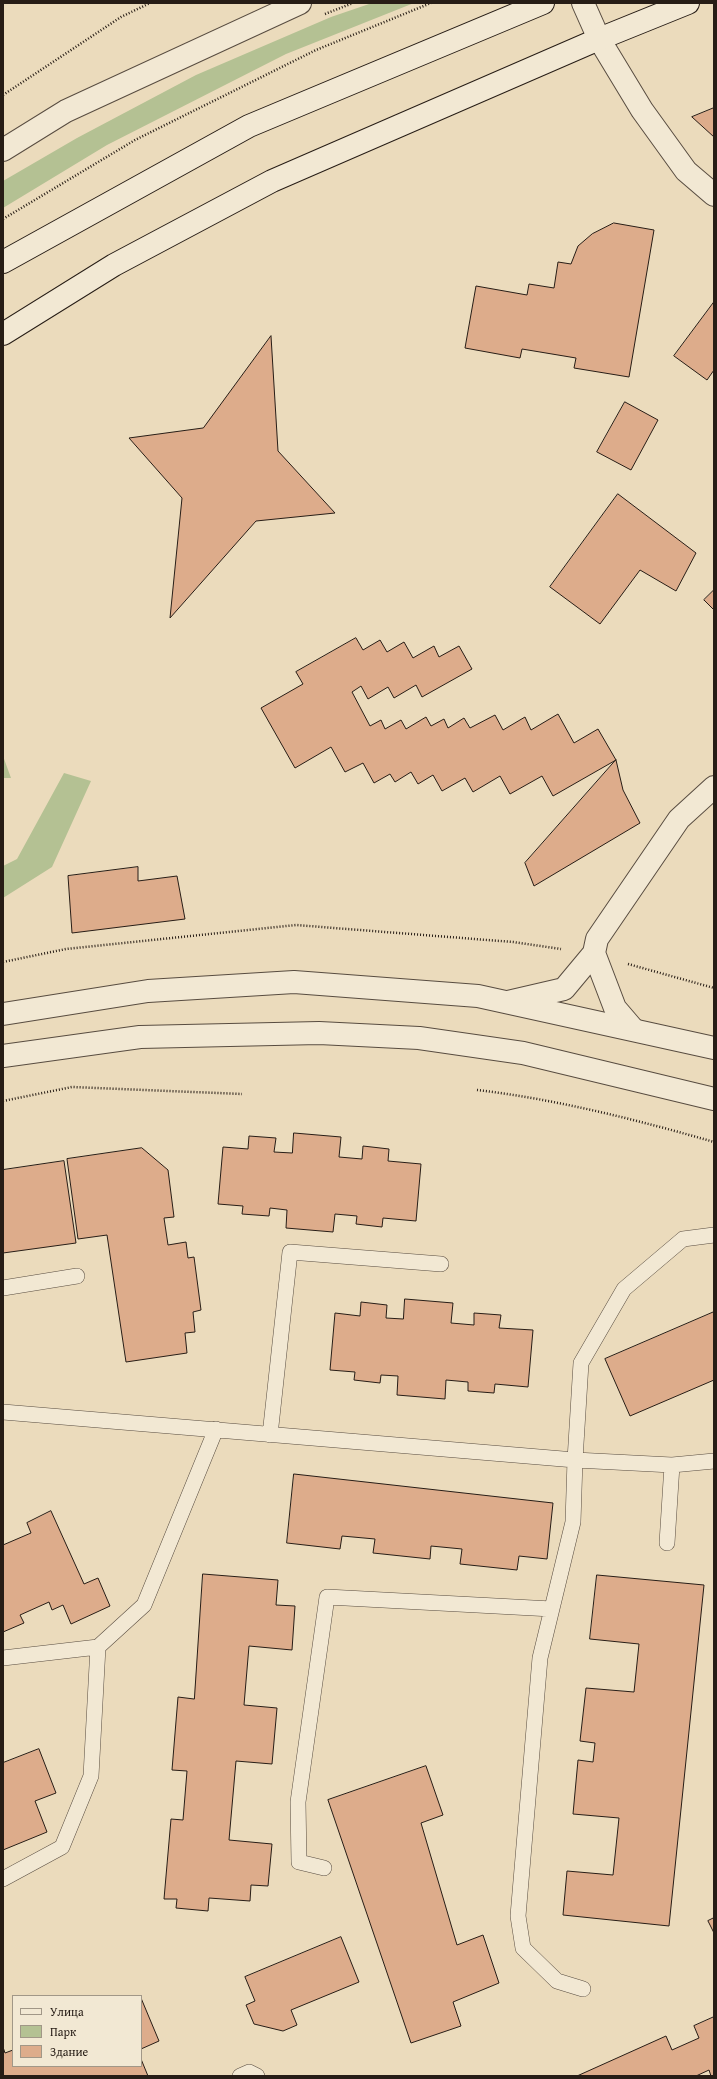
<!DOCTYPE html>
<html>
<head>
<meta charset="utf-8">
<style>
	body { margin:0 }
	#map { position:relative; width:717px; height:2079px; overflow:hidden; background:#ebdbbc; font-family:"Gentium Book Plus",serif }
	canvas { display:block }
	.frame { position:absolute; inset:0; border:4px solid #271d16; pointer-events:none }
	.legend { position:absolute; left:12px; top:1995px; width:130px; height:72px; box-sizing:border-box; background:#f2e8d3; border:1px solid #a19787; margin:0; padding:5px 7px; list-style:none; font-size:12px; color:#271d16 }
	.legend li { display:flex; align-items:center; gap:8px; height:20px }
	.legend b { width:20px; border:1px solid #a19787 }
</style>
</head>
<body>
<div id="map">
<canvas width="717" height="2079"></canvas>
<div class="frame"></div>
<ul class="legend">
<li><b style="height:5px;background:#f2e8d3"></b>Улица</li>
<li><b style="height:11px;background:#b4c193"></b>Парк</li>
<li><b style="height:11px;background:#ddac8b"></b>Здание</li>
</ul>
</div>
<script>
const c = document.querySelector('canvas').getContext('2d');
c.lineJoin = 'round';
function fill(path, color) { c.fillStyle = color; c.fill(path, 'evenodd'); }
function trace(path, color, width, dash) { c.strokeStyle = color; c.lineWidth = width; c.lineCap = dash ? 'butt' : 'round'; c.setLineDash(dash || []); c.stroke(path); }
const green = new Path2D(`
	M372,3H414L286,54L107,145L3,208V181L77,138L196,75L331,17Z
	M3,756L11,778H3Z
	M64,773L91,781L52,867L3,898V866L17,859Z`);
const building = new Path2D(`
	M714,108V137L692,117Z
	M614,223L654,230L629,377L574,368L576,358L522,349L520,358L465,348L476,286L527,295L529,284L554,288L558,262L571,264L578,246L592,234Z
	M714,302V370L707,380L674,356Z
	M271,336L278,451L335,513L256,521L170,618L182,498L129,438L203,428Z
	M625,402L658,420L631,470L597,452Z
	M618,494L696,553L676,591L640,570L600,624L550,587Z
	M714,590V610L704,600Z
	M356,638L363,650L380,640L387,652L404,642L413,658L434,646L439,657L459,646L472,669L422,697L416,685L394,698L388,687L368,699L361,686L352,692L370,726L381,720L385,729L401,720L406,729L426,717L431,726L444,719L448,728L464,718L470,728L495,715L503,730L525,717L531,730L558,714L574,743L598,729L616,760L553,796L542,776L510,794L500,776L473,792L465,778L442,791L433,775L418,784L411,772L395,782L390,774L374,783L363,763L345,772L331,747L295,768L261,708L303,684L296,672Z
	M616,760L623,790L640,823L534,886L525,863Z
	M138,867V881L177,876L185,919L72,933L68,876Z
	M294,1133L341,1137L339,1157L362,1159L363,1146L389,1149L388,1161L421,1164L416,1221L383,1218L382,1227L356,1224L357,1216L335,1214L333,1232L286,1228L287,1210L270,1208L269,1216L242,1214L243,1206L218,1204L223,1147L248,1149L249,1136L276,1138L274,1152L292,1153Z
	M142,1148L168,1170L174,1217L164,1218L168,1245L186,1242L188,1258L194,1257L201,1310L193,1312L195,1332L185,1333L187,1353L126,1362L107,1235L78,1239L67,1159Z
	M64,1161L76,1243L3,1253V1170Z
	M405,1299L453,1303L451,1323L474,1325V1313L501,1315L499,1328L533,1330L528,1387L495,1384L494,1393L468,1391V1382L446,1380L445,1399L397,1395L398,1376L381,1375L380,1383L354,1380L355,1372L330,1370L335,1313L360,1316L361,1302L387,1305L386,1318L403,1319Z
	M714,1312V1380L630,1416L605,1359Z
	M294,1474L553,1503L547,1559L519,1556L517,1570L460,1564L462,1549L431,1546L430,1559L373,1553L375,1539L342,1536L340,1549L287,1543Z
	M51,1511L84,1584L98,1578L110,1606L71,1624L63,1605L52,1610L49,1602L20,1615L24,1623L3,1632V1545L31,1533L27,1523Z
	M203,1574L278,1580L276,1605L295,1606L292,1650L249,1646L244,1705L277,1708L272,1764L236,1761L229,1840L272,1844L268,1886L251,1885L250,1901L209,1898L208,1911L176,1908L177,1899H164L171,1819L183,1820L187,1771L172,1770L178,1697L194,1699Z
	M597,1575L704,1585L669,1926L563,1915L567,1871L613,1875L619,1818L573,1814L578,1760L593,1762L595,1743L580,1741L586,1688L634,1692L639,1644L590,1639Z
	M39,1749L56,1793L35,1801L47,1832L3,1850V1763Z
	M426,1766L443,1815L421,1823L457,1945L483,1935L499,1983L453,2002L461,2026L411,2043L328,1800Z
	M714,1918V1933L708,1921Z
	M341,1937L359,1982L291,2010L297,2025L283,2031L254,2024L246,2005L255,2001L245,1977Z
	M141,1998L159,2041L141,2049Z
	M714,2017V2076H711L709,2070L696,2076H577L666,2036L672,2050L699,2038L694,2026Z
	M3,2047L5,2053L13,2050V2066H141V2059L148,2076H3Z`);
const path = new Path2D(`
	M325,14L353,3
	M3,95L121,17L150,3
	M3,219L135,140L316,50L431,3
	M3,962L66,949L296,925L513,942L561,949
	M628,964L714,988
	M477,1090C555,1099 638,1120 714,1142
	M3,1101L72,1087L242,1094`);
const service = new Path2D(`
	M714,1235L683,1239L624,1289L581,1363L575,1460L672,1465L714,1461
	M3,1288L77,1276
	M3,1412L575,1460L573,1522L540,1658L518,1916L523,1948L557,1981L583,1989
	M270,1435L290,1252L441,1264
	M667,1543L672,1465
	M98,1647L144,1605L216,1429
	M3,1658L98,1647L91,1776L62,1847L3,1879
	M324,1868L299,1862L298,1802L327,1597L552,1609
	M240,2076L249,2072L257,2076`);
const minor = new Path2D(`
	M583,3L599,39L642,110L686,171L714,195
	M3,150L66,111L300,3
	M594,953L615,1008L633,1029
	M508,1002L564,989L594,953L597,939L679,819L714,787`);
const tertiary = new Path2D(`
	M3,1014L148,991L294,982L478,996L714,1048
	M3,1056L140,1037L319,1033L419,1038L523,1053L714,1099`);
const secondary = new Path2D(`
	M3,262L249,126L543,3
	M3,334L114,265L272,181L599,39L688,3`);
fill(green, '#b4c193');
fill(building, '#ddac8b');
trace(building, '#271d16', 1);
trace(service, '#584c40', 16);
trace(minor, '#584c40', 24);
trace(tertiary, '#584c40', 24);
trace(secondary, '#271d16', 24);
trace(path, '#271d16', 2.5, [1, 2]);
trace(service, '#f2e8d3', 15);
trace(minor, '#f2e8d3', 22);
trace(tertiary, '#f2e8d3', 22);
trace(secondary, '#f2e8d3', 22);
</script>
</body>
</html>
